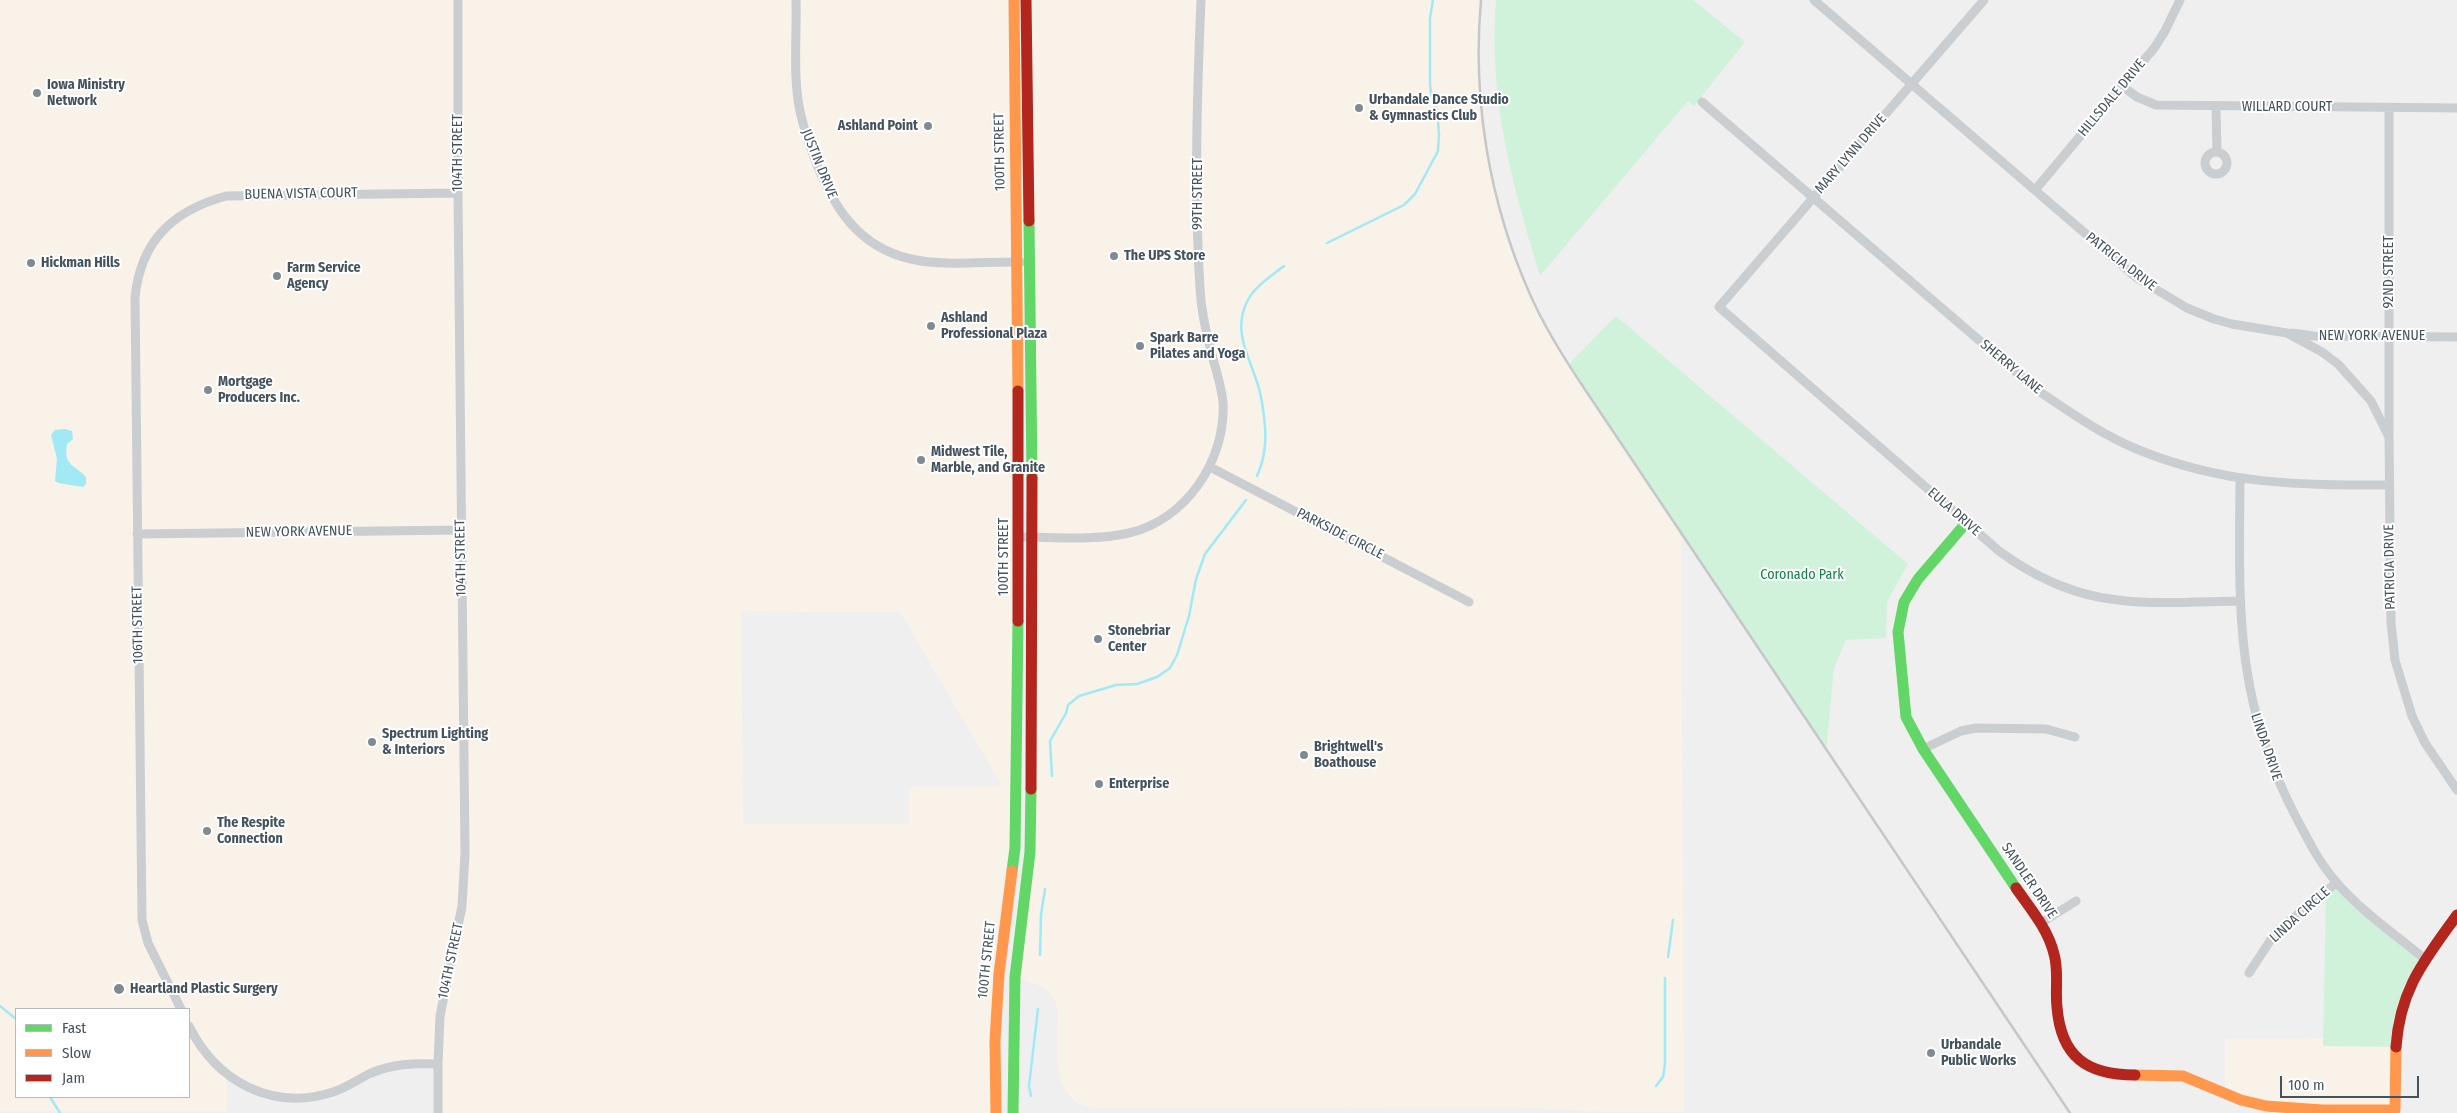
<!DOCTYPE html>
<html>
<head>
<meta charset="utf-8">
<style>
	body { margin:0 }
	#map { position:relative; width:2457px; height:1113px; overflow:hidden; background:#f0efef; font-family:"Fira Sans Condensed",sans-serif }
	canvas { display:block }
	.legend { position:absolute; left:15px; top:1008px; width:175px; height:90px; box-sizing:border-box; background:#fff; border:1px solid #b4babf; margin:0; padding:6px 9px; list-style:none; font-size:15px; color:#44535e }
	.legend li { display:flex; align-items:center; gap:10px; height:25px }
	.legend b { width:25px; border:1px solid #b4babf }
	.scale { position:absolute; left:2280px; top:1076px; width:139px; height:22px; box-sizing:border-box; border:2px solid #44535e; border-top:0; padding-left:6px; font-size:15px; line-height:18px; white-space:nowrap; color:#44535e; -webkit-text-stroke:4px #fff; paint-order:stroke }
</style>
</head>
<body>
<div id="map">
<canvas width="2457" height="1113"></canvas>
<ul class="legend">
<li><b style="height:6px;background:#63d668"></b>Fast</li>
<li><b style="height:6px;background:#ff974d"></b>Slow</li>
<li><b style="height:6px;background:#b3261e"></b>Jam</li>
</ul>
<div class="scale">100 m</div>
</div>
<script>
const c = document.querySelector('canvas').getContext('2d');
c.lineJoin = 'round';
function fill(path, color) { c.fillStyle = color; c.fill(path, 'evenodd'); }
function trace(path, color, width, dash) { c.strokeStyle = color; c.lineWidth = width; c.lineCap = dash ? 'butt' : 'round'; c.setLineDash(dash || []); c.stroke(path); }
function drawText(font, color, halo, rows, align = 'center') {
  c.font = font + ' "Fira Sans Condensed",sans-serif'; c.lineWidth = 4; c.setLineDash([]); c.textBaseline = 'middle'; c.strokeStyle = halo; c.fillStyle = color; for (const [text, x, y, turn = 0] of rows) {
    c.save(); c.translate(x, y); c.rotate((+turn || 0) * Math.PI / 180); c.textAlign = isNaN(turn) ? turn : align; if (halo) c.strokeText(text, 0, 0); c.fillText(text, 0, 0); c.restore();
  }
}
const commercial = new Path2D(`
	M0,0H1014L1015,848L1006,923L996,1113H438V1064L394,1066L332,1092L280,1097L227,1077V1111H0ZM741,611L900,612L1002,786L909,787V824H743ZM16,1009H189V1097H16Z
	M1026,0H1481L1480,75L1484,130L1498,203L1516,259L1537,308L1569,364L1681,535L1684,1112H1609L1512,1107L1104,1108L1088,1107L1079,1104L1069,1095L1061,1083L1057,1061L1058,1010L1055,1000L1049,991L1041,986L1015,977L1030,852Z
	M2323,1038L2324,1046L2396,1047L2395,1110L2282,1108L2225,1094V1039Z`);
const green = new Path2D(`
	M1496,0H1693L1745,42L1694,106L1688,101L1540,276C1512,184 1488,97 1496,0Z
	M1616,316L1908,564L1887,602L1886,638L1846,640L1834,668L1826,751L1569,364Z
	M2336,883L2426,960L2409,988L2396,1047L2323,1046L2326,891Z`);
const water = new Path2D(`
	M65,429L72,431L73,439L67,444C63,467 76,465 86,477V484L83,487L58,483L55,481L57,459L51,435L55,430Z`);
const stream = new Path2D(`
	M1327,243L1404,205L1415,194L1438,151L1439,134L1437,110L1432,102L1430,84V18L1433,0
	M1257,476C1269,450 1266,424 1261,397C1256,367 1231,337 1246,304C1253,287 1270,277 1284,266
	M1052,776L1050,741L1066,713L1068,705L1079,696L1116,685L1137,684L1157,677L1170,668L1177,655L1189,616L1196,579L1205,554L1246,500
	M1040,955L1041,915L1045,889
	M1668,957L1673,920
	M0,1006L16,1019
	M1656,1086L1663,1077L1665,1064V978
	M1031,1096L1029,1086L1038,1009
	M50,1097L60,1113`);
const street = new Path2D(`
	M796,0C797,35 793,72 799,106C802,124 808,140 814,157C832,205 857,247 911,259C947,267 985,261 1021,262
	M1814,0L2137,278L2187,308L2214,319L2232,324L2287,333L2322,352L2338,364L2371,401L2389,437L2391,623L2395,660L2412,716L2425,743L2457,790
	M1984,0L1719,307L1999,551C2082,612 2142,603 2239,601
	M2122,86L2137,97L2156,105L2457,108
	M1702,102L2037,390C2070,412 2102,435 2139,450C2225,485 2298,485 2389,485
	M2216,106L2217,151
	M2389,108V434
	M2205 163a11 11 0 1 1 22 0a11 11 0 1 1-22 0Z
	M2035,190L2155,47L2165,31L2180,0
	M2292,333L2314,336L2457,337
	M1210,467L1469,602
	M2240,479C2239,607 2234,701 2297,819C2308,840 2320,864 2337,883C2362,912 2396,935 2426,960
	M137,534L461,530
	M1019,537C1055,537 1094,541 1129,533C1187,519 1226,460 1223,402C1221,383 1214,365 1210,347C1205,328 1201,307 1200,288C1194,192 1197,95 1201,0
	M1923,749L1961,731L1976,728L2046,729L2075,737
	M2041,923L2076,901
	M2249,973L2276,932L2336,883
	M181,1009L148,943L142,920L135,297C141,241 172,211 226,196L458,193
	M189,1026C216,1081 272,1112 333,1092C347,1088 358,1079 371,1073C392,1064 414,1063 438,1064
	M438,1113V1064L440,1016L462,906L465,854L458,193V0`);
const fast = new Path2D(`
	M1029,221L1032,478
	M1966,523L1918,579L1904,602L1898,632L1906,717L1923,749L2016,888
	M1012,871L1015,848L1018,621
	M1013,1113L1015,977L1030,852L1031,789`);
const slow = new Path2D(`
	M1014,0L1018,391
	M2135,1075L2183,1076L2241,1100L2266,1106L2322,1110H2395L2396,1047
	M996,1113L995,1041L999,974L1012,871`);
const jam = new Path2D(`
	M1026,0L1029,221
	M1018,391V621
	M1031,789L1032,478
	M2016,888C2030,908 2048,929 2054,954C2059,971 2055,989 2057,1007C2061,1057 2087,1075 2135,1075
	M2396,1047C2400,989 2424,961 2457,915`);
const rail = new Path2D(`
	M1481,0C1472,99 1489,201 1529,292C1544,327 1565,360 1586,391L2070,1113`);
const markers = [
	[37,93,5,"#808a91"],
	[1359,108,5,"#808a91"],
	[928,126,5,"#808a91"],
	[1114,256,5,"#808a91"],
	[31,263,5,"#808a91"],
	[277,276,5,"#808a91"],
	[931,326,5,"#808a91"],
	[1140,346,5,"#808a91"],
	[208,390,5,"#808a91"],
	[921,460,5,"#808a91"],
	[1098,639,5,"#808a91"],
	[372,742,5,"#808a91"],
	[1304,755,5,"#808a91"],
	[1099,784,5,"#808a91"],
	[207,831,5,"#808a91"],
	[119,989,6,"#808a91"],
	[1931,1053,5,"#808a91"]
];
const poiNames = [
	["Iowa Ministry",47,85],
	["Network",47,101],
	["Urbandale Dance Studio",1369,100],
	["& Gymnastics Club",1369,116],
	["Ashland Point",918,126,"right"],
	["The UPS Store",1124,256],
	["Hickman Hills",41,263],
	["Farm Service",287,268],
	["Agency",287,284],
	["Ashland",941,318],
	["Professional Plaza",941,334],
	["Spark Barre",1150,338],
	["Pilates and Yoga",1150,354],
	["Mortgage",218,382],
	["Producers Inc.",218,398],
	["Midwest Tile,",931,452],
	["Marble, and Granite",931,468],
	["Stonebriar",1108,631],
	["Center",1108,647],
	["Spectrum Lighting",382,734],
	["& Interiors",382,750],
	["Brightwell's",1314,747],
	["Boathouse",1314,763],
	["Enterprise",1109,784],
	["The Respite",217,823],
	["Connection",217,839],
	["Heartland Plastic Surgery",130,989],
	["Urbandale",1941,1045],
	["Public Works",1941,1061]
];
const streetNames = [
	["HILLSDALE DRIVE",2112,98,-50],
	["WILLARD COURT",2287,107],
	["100TH STREET",1000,152,-91],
	["104TH STREET",458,153,-90],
	["MARY LYNN DRIVE",1851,154,-49],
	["JUSTIN DRIVE",819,164,68],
	["BUENA VISTA COURT",301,194,-1],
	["99TH STREET",1198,194,-90],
	["PATRICIA DRIVE",2121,262,38],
	["92ND STREET",2389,272,-90],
	["NEW YORK AVENUE",2372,336],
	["SHERRY LANE",2011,367,40],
	["EULA DRIVE",1954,512,41],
	["NEW YORK AVENUE",299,532,-1],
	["PARKSIDE CIRCLE",1340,534,27],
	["100TH STREET",1004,557,-90],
	["104TH STREET",461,558,-91],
	["PATRICIA DRIVE",2390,567,-91],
	["106TH STREET",138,625,-91],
	["LINDA DRIVE",2266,747,71],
	["SANDLER DRIVE",2029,881,56],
	["LINDA CIRCLE",2300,915,-42],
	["100TH STREET",987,960,-84],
	["104TH STREET",451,961,-78]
];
const parkNames = [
	["Coronado Park",1802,575]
];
fill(commercial, '#f8f2e9');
fill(green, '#d0f2db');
fill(water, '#a0e9f5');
trace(stream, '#a0e9f5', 2.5);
trace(street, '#caced0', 9);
trace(fast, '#63d668', 11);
trace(slow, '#ff974d', 11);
trace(jam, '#b3261e', 11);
trace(rail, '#c5c7c9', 2.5);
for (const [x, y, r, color] of markers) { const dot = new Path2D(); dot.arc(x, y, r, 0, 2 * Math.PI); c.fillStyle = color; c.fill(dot); trace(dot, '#fff', 2); }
drawText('bold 14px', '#44535e', '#fff', poiNames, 'left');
drawText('14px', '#44535e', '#fff', streetNames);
drawText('14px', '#0b8841', '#fff', parkNames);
</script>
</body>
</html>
